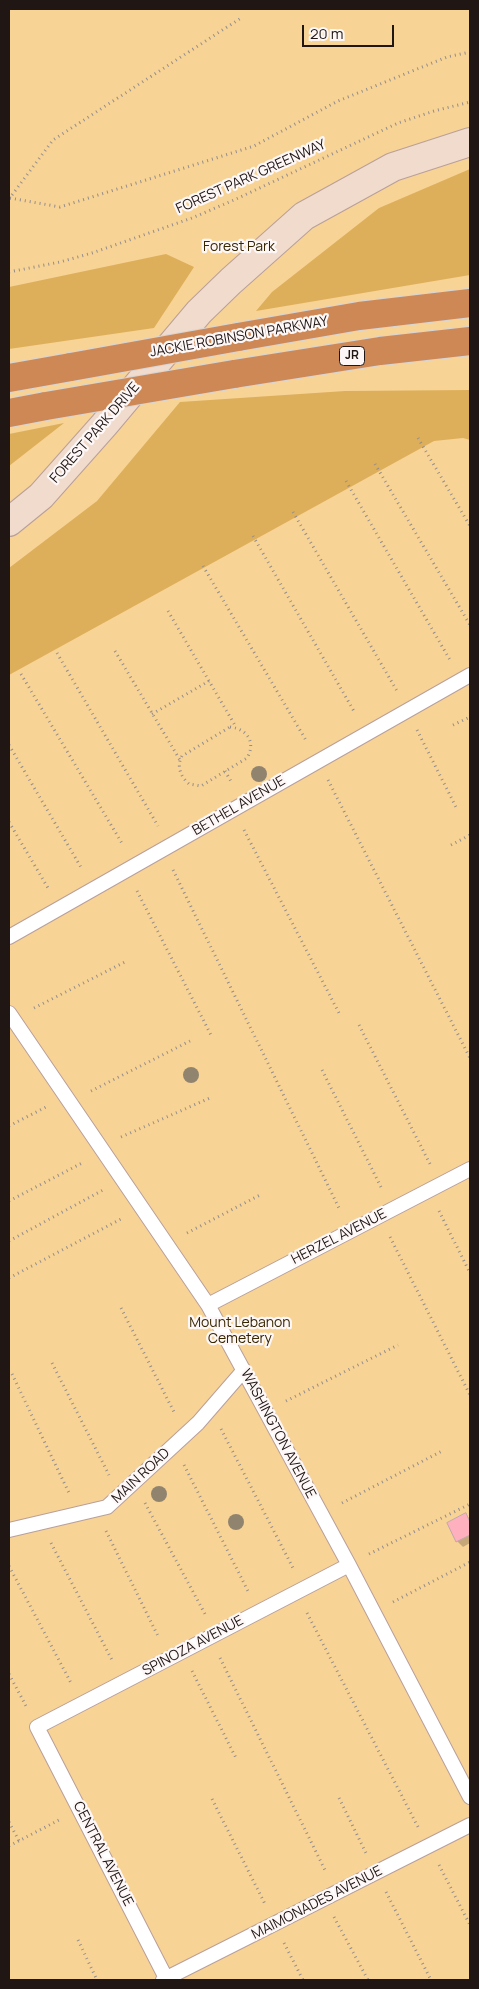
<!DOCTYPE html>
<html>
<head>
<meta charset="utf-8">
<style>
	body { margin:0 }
	#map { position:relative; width:479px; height:1989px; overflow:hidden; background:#fdf8f7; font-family:Manrope,sans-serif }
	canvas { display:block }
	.frame { position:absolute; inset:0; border:10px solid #201715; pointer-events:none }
	.scale { position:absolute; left:302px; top:25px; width:92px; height:22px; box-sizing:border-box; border:2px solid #201715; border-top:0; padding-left:6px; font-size:15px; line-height:18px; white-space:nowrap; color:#201715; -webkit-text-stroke:4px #fdf8f7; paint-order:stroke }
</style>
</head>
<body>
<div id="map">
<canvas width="479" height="1989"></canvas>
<div class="frame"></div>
<div class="scale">20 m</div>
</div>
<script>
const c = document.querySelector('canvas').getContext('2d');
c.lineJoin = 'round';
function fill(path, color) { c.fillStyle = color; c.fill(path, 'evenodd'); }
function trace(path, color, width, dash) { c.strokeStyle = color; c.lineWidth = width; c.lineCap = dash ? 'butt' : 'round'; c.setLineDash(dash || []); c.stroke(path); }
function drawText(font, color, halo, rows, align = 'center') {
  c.font = font + ' Manrope,sans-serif'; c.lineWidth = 4.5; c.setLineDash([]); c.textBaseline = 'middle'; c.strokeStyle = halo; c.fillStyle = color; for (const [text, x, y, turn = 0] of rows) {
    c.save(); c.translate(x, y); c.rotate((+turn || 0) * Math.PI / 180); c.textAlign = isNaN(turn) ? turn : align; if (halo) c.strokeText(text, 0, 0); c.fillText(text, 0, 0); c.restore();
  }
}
const green = new Path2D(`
	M9,9H470V1980H9Z`);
const forest = new Path2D(`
	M470,169V275L256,311L272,292L379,208Z
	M166,254L194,267L154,328L9,349V287Z
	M470,390V440L463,438L434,441L9,675V568L97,501L180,402L345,391Z
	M64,423L9,466V434Z`);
const shadow = new Path2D(`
	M466,1515L470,1519V1543L463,1547L457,1541Z`);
const building = new Path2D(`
	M466,1513L470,1522V1535L456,1542L447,1523Z`);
const path = new Path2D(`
	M10,198L60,207L254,146L338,101L447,57L470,52
	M9,199L53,140L241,18
	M9,272L60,262L92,253L192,218L234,200L398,123L434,111L470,102
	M418,438L470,526
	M375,464L470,625
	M346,481L450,660
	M293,512L397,691
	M253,536L355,713
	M203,566L307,742
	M168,611L236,727
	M115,651L180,760
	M57,653L158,826
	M21,674L123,845
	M152,714L209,681
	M453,725L470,717
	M230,727C248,729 256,743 247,758L201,786L189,784C181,777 176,766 182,756Z
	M417,730L456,807
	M9,745L82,869
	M225,771L232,783
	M328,780L470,1058
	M9,822L48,888
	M244,830L340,1015
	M451,845L470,835
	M173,870L340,1210
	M137,891L212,1037
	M34,1008L125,962
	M359,1025L430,1164
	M322,1070L382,1189
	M91,1091L190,1041
	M9,1126L46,1107
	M121,1137L210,1098
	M9,1201L84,1162
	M439,1211L470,1273
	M187,1233L260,1195
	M390,1237L470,1395
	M9,1241L103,1190
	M9,1278L121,1219
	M121,1308L175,1414
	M52,1363L109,1475
	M12,1374L69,1493
	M286,1401L398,1345
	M221,1429L293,1568
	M184,1465L248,1591
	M145,1503L205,1614
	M342,1503L444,1450
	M106,1531L159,1638
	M51,1543L113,1662
	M369,1554L470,1504
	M9,1566L71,1683
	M393,1602L470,1562
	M307,1613L418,1827
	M220,1658L326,1872
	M192,1671L237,1760
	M9,1674L26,1706
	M339,1798L366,1853
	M212,1799L265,1904
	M9,1822L19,1841
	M9,1846L59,1820
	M439,1865L470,1925
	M386,1892L431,1980
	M334,1917L368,1980
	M78,1940L97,1980
	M284,1943L303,1980`);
const lane = new Path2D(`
	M9,937L470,675
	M9,1013L208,1305L349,1565L470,1797
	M208,1305L470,1169
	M9,1530L107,1507L198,1423L244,1370
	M163,1980L470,1825
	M167,1980L37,1727L349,1565`);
const secondary = new Path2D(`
	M9,522L41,496L104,425L199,312L231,281L304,216L393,167L470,142`);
const highway = new Path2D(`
	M238,337L359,316L470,303
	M234,374L380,351L470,341
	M9,378L71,367
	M9,413L46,406`);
const highwayBridge = new Path2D(`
	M71,367L238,337
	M46,406L234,374`);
const trees = [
	[259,774],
	[191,1075],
	[159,1494],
	[236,1522]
];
const shields = [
	[352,356,25]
];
const shieldNames = [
	["JR",352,356]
];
const streetNames = [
	["FOREST PARK GREENWAY",251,177,-24],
	["JACKIE ROBINSON PARKWAY",239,337,-10],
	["FOREST PARK DRIVE",95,433,-49],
	["BETHEL AVENUE",239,806,-30],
	["HERZEL AVENUE",339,1237,-27],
	["WASHINGTON AVENUE",278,1434,62],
	["MAIN ROAD",141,1476,-43],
	["SPINOZA AVENUE",193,1646,-28],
	["CENTRAL AVENUE",103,1854,63],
	["MAIMONADES AVENUE",317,1903,-27]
];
const parkNames = [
	["Forest Park",239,247],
	["Mount Lebanon",240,1323],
	["Cemetery",240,1339]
];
fill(green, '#f8d396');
fill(forest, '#deaf5a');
fill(shadow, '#0003');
fill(building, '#feb0bf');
trace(building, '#c2a8ac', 1);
trace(lane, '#b99f9a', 16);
trace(secondary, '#b99f9a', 30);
trace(highway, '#d7d5d5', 30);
trace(path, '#948d8b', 3, [1, 4]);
trace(lane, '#fff', 14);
trace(secondary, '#f0dbcc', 28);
trace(highway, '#ce8856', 28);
trace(highwayBridge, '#d7d5d5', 30, []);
trace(highwayBridge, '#ce8856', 28);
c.fillStyle = '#91846f';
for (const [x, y] of trees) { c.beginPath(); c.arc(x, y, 8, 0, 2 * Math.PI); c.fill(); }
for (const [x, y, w] of shields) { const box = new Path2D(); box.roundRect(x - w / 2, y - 9.5, w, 19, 4); c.fillStyle = '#fdf8f7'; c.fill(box); trace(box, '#201715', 1); }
drawText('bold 12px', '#201715', null, shieldNames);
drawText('14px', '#201715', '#fdf8f7', streetNames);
drawText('14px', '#382600', '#fdf8f7', parkNames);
</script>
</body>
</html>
